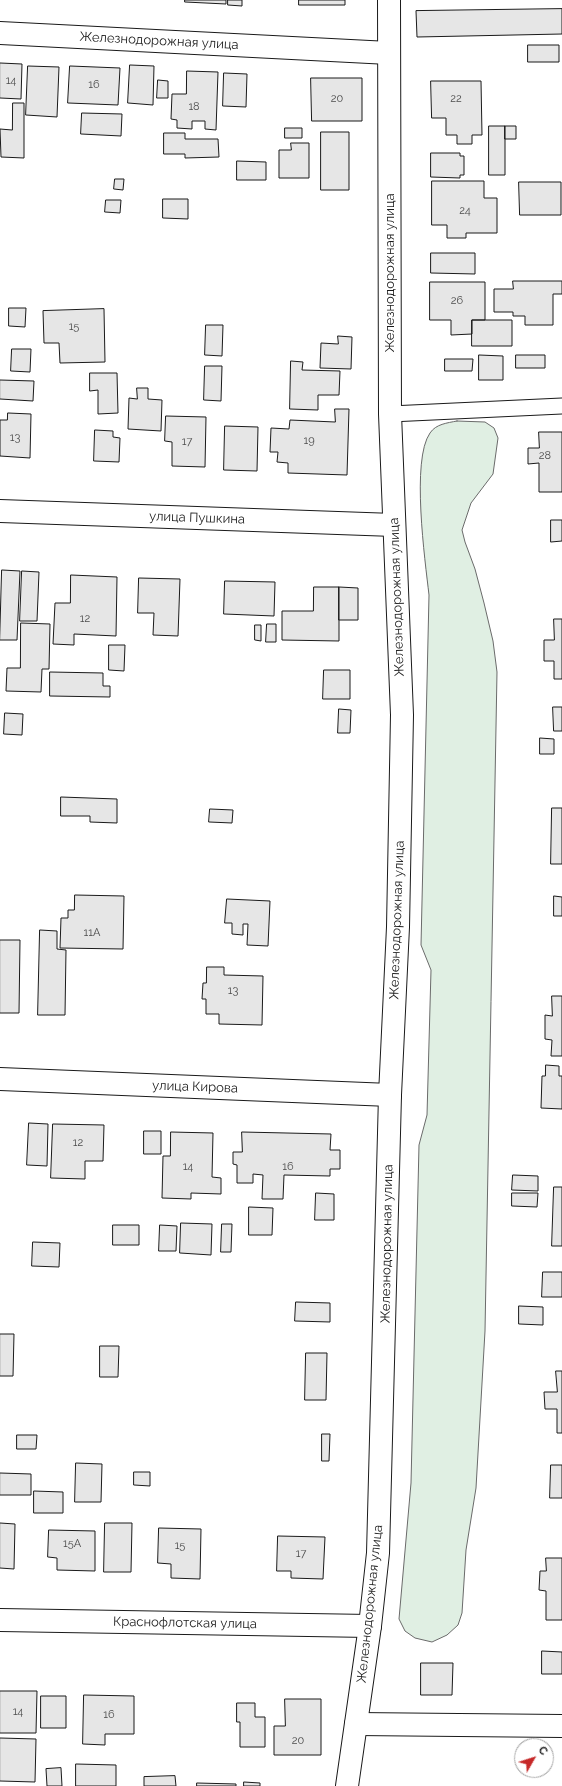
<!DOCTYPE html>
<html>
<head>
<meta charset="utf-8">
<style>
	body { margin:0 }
	#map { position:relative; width:562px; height:1786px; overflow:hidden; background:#fff; font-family:Raleway,sans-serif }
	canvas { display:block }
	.north { position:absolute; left:514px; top:1738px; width:40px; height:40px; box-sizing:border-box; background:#fff; border:1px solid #a3a3a3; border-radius:50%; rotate:51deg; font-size:11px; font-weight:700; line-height:16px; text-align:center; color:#1a1a1a }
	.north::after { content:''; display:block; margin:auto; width:14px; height:18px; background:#c62828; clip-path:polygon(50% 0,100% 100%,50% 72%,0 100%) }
</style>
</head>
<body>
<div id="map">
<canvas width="562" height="1786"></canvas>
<div class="north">С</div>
</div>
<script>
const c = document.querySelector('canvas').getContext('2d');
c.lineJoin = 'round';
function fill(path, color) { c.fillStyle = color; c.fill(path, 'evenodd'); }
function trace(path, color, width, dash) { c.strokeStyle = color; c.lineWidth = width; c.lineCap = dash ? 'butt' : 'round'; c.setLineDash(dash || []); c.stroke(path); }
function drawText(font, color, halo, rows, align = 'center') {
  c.font = font + ' Raleway,sans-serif'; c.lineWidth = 3; c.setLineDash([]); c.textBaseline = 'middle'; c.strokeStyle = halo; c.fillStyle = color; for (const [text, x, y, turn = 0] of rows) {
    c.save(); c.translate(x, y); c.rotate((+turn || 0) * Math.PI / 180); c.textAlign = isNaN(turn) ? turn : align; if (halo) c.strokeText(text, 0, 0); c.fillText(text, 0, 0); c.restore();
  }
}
const green = new Path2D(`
	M457,421L485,422L494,428L498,438L493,474L471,503L462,530L465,542L475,569L484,603L493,641L497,672L485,1331L476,1488L466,1550L462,1613L458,1625L447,1635L432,1642L415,1638L405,1631L399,1619L411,1483L419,1145L427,1115L431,970L421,945L429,595C425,560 411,460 430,433C436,424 447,423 457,421Z`);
const building = new Path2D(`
	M185,0H226V4L185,2Z
	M228,0H242V6L228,5Z
	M299,0H345V5H299Z
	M562,9V34L417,37L416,11Z
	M528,45H559V62H528Z
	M0,63L22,64L21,99L0,98Z
	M130,65L154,66L153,105L128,103Z
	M28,66L59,67L57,117L26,115Z
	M70,66L120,68L118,105L68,103Z
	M187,71L218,72L216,130L205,129V121H192V129L177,128V120L171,119L172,94H186Z
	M224,73L247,74L246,107L223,106Z
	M311,78H362V121H312Z
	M158,80L168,81V98H157Z
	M431,81H481L482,135H472V144H457V135H446V118H432Z
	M13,103H24V158L1,157L0,129L12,130Z
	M82,113L122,114L121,136L81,134Z
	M489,126H505V175H489Z
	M505,126H516V139H505Z
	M285,128H302V138H285Z
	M321,132H349V190H321Z
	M164,133H185V139H218L219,157L185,158V154H164Z
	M291,143H309V178H279V150H291Z
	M431,153H460V156H464V175H460V178L431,177Z
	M237,161L266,162V180H237Z
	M115,179H124L123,190L114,189Z
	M432,181H484V198H497V233H466V238H447V225H432Z
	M519,182H561V215H520Z
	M163,199H188V219L163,218Z
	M106,200H121L120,213L105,212Z
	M431,253H475V274L431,273Z
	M513,281H562V294H553V325H525V316H513V312H494V289H513Z
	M430,282H485V320H472V334L451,335V320H430Z
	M9,308H26L25,327L9,326Z
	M104,309L105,362L60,363L59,343H44L43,311Z
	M472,320H512V346H472Z
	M206,325H223L222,356L205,355Z
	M338,336L352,337L351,369L320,368L321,343L338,344Z
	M12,349H31L30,372L11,371Z
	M479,355L503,356V380H479Z
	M516,355H545V368H516Z
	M445,359H473L472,371H445Z
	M291,361L303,362L302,370L340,371L339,395H318V410L290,409Z
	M205,366H222L221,401L204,400Z
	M90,373H117L118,413L98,414V390L90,391Z
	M0,380L34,381L33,401L0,399Z
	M137,388H148V399L162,400L161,431L128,429L129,398L137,399Z
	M335,409H349L347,475L288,473V463L277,462L278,452H270L271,428L289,429L290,420L335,422Z
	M8,413L31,414L30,458L0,456V420H7Z
	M166,416L206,417L205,467L172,466V442L165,441Z
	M225,426L258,427L257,471L224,470Z
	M95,430L113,431V437L120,438L119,462L94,461Z
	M539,432H562V492H539V463L528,464V448H539Z
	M551,520H562V541L551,542Z
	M2,570L20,571L17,640H0Z
	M22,571L39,572L37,621H20Z
	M71,575L117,577L116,636L74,634V645L53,644L55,603H70Z
	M139,578L180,579L178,636L153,635L154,613H138Z
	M225,581L275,582L274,616L224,614Z
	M314,587H339V641L282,640V611H313Z
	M339,587L358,588V620H339Z
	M554,619H562V679H554V661H544V640H554Z
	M21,623L50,624L49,669H42L41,692L6,691L7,668H20Z
	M267,624H276V642H266Z
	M255,625H261V641L255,640Z
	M109,645H125L124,671L109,670Z
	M324,670H350V699H323Z
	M50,672L103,673V686H110V697L50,696Z
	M553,707H562V731H554Z
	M339,709L351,710L350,733H338Z
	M5,713L23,714L22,735L4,734Z
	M540,738L554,739V754H540Z
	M61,797L117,799V823L90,822V816H61Z
	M552,808H562V864H551Z
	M210,809L233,810L232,823L209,822Z
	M75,895L124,896L123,949L60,948L61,918H68V910H74Z
	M554,896L562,897V916H554Z
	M227,899L270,901L268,946L247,945L248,924H243V935L232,934V923H225Z
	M40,930L57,931V949L66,950L65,1015H38Z
	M0,940H20L19,1013H0Z
	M207,967H224V975L263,976L262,1025L219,1024V1014H206V999H202L203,983H206Z
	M552,996H562V1056H551L552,1040L545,1039V1015L552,1016Z
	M546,1065L559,1066V1076H562V1109L541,1108L542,1076H545Z
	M29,1123L48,1124L47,1166L27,1165Z
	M53,1124L104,1125L103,1161H85V1179L51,1178Z
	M144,1131H161V1154H144Z
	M171,1132L213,1133L212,1177L221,1178V1194L191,1193V1199L162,1198L163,1156H170Z
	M242,1132L331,1134L330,1150H340V1169H330V1176L284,1175L283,1199H262L263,1175L253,1174V1183H237V1165L233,1164V1152H242Z
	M513,1175L538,1176V1191L512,1190Z
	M554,1187H562V1246H552Z
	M316,1193L334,1194V1220H315Z
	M512,1193H538L537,1207L512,1206Z
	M249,1207L273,1208L272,1235H249Z
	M181,1223L212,1224L211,1255L180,1253Z
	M222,1224H232L231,1252H221Z
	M113,1225H139V1245H113Z
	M160,1225L177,1226L176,1251H159Z
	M33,1242L60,1243L59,1267L32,1266Z
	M543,1272H562V1297H542Z
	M296,1302L330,1303V1322L295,1321Z
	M519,1306L543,1307V1325L519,1324Z
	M0,1334H14L13,1376H0Z
	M100,1346H119L118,1377H100Z
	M306,1353H327L326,1400H305Z
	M556,1371H562V1433H557V1409H545L544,1392H557Z
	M322,1434H330L329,1461H322Z
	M17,1435H37L36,1449H17Z
	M76,1463L102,1464L101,1502H75Z
	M551,1465H562V1498H550Z
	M134,1472H150V1486L134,1485Z
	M0,1473L31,1474V1495H0Z
	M34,1491L63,1492V1513H34Z
	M0,1523L15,1524L14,1569L0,1568Z
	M105,1523H132L131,1572H104Z
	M159,1528L201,1529L200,1579L171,1578V1564L158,1563Z
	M49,1530L95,1531V1571L57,1570V1558L48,1557Z
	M278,1536L325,1537L323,1579L291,1578V1571H277Z
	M546,1558H562V1620H546V1591L539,1590L540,1571H546Z
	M542,1651L562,1652V1674H542Z
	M421,1663H453L452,1695H421Z
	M0,1691H37L36,1733H0Z
	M84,1695L134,1696V1734H105V1745L83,1744Z
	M41,1696H66V1728H41Z
	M285,1699H321V1755H274V1726H285Z
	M237,1703H255V1717H265V1747H240V1722H237Z
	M0,1738L36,1739L35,1782L0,1781Z
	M76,1764L116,1765V1786H76Z
	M61,1768L62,1786H47L46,1769Z
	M175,1776L176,1786H144V1777Z
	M244,1782L260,1783V1786H244Z
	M197,1783L236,1784V1786H197Z`);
const service = new Path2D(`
	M390,414L562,406`);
const minor = new Path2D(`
	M0,33L389,53
	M0,511L394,525
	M0,1079L390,1095
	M0,1620L370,1626
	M356,1724L562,1726`);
const tertiary = new Path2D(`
	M347,1786L370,1626L378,1553L390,1095L398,927L402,715L390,414L389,0`);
const numberNames = [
	["14",11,81],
	["16",94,85],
	["20",337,99],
	["22",456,99],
	["18",194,107],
	["24",465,211],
	["26",457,301],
	["15",74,327],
	["13",15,438],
	["19",309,441],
	["17",187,442],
	["28",545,456],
	["12",85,619],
	["11А",92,933],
	["13",233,991],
	["12",78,1143],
	["14",188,1167],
	["16",288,1167],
	["15А",72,1544],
	["15",180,1546],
	["17",301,1554],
	["14",18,1712],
	["16",109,1715],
	["20",298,1741]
];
const streetNames = [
	["Железнодорожная улица",159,41,3],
	["Железнодорожная улица",390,273,-90],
	["улица Пушкина",197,518,2],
	["Железнодорожная улица",397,597,-92],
	["Железнодорожная улица",397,920,-88],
	["улица Кирова",195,1087,2],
	["Железнодорожная улица",387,1244,-89],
	["Железнодорожная улица",370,1604,-84],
	["Краснофлотская улица",185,1623,1]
];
fill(green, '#e0efe3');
trace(green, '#6a6a6a', 1);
fill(building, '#e6e6e6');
trace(building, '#1a1a1a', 1);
trace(service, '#1a1a1a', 17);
trace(minor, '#1a1a1a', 24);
trace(tertiary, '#1a1a1a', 24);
trace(service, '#fff', 15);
trace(minor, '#fff', 22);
trace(tertiary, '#fff', 22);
drawText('11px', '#4d4d4d', null, numberNames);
drawText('13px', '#1a1a1a', '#fff', streetNames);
</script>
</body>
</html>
